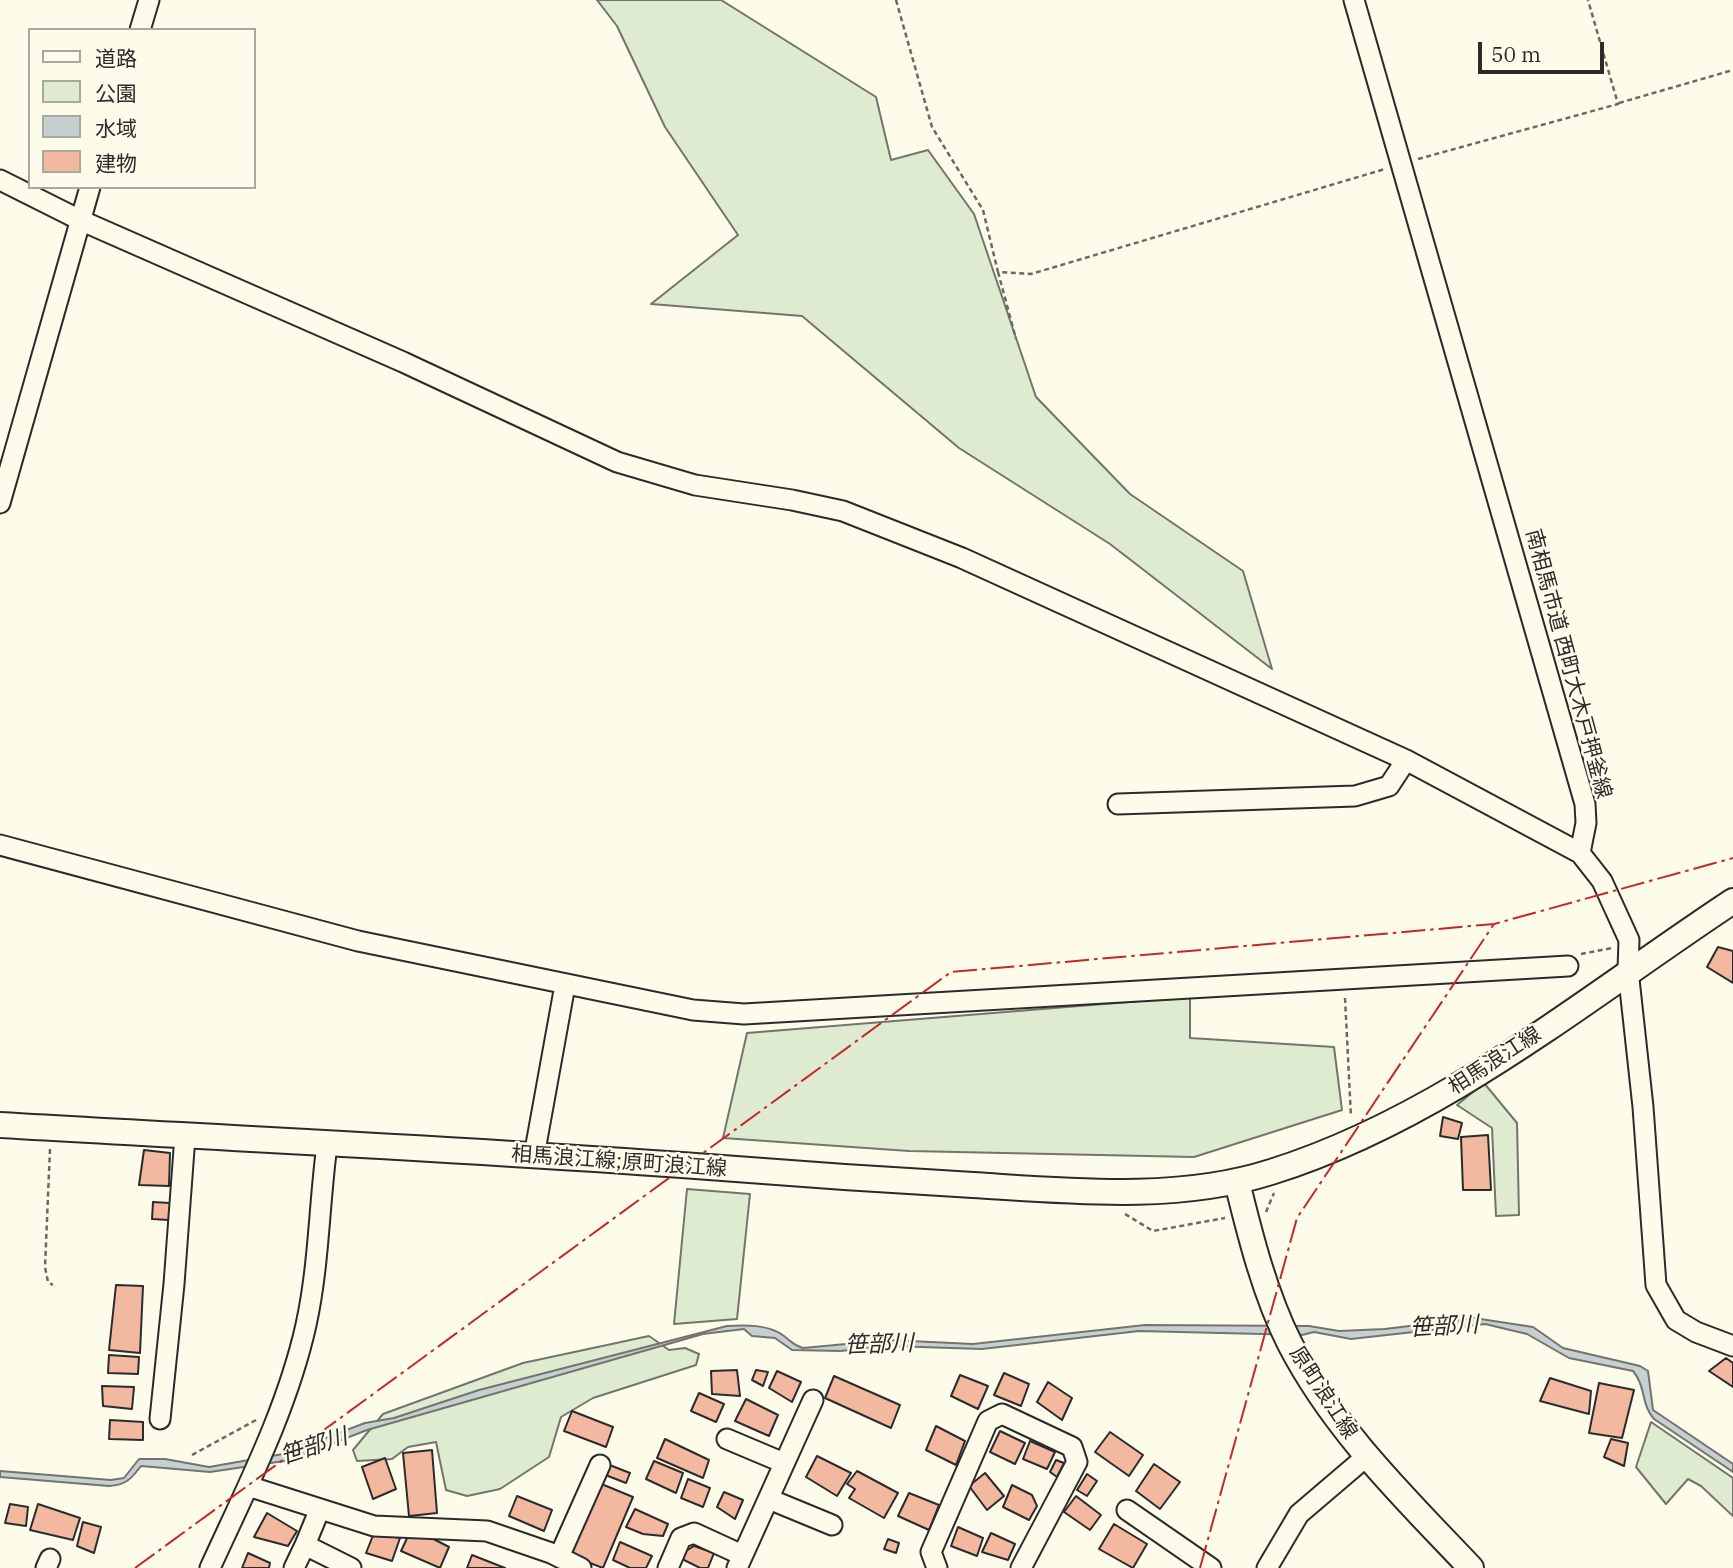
<!DOCTYPE html>
<html>
<head>
<meta charset="utf-8">
<style>
	body { margin:0 }
	#map { position:relative; width:1733px; height:1568px; overflow:hidden; background:#fdfbea; font-family:"IBM Plex Serif","Noto Sans JP",serif }
	canvas { display:block }
	.legend { position:absolute; left:28px; top:28px; width:228px; height:161px; box-sizing:border-box; background:#fdfbea; border:2px solid #a9a89e; margin:0; padding:9px 12px; list-style:none; font-size:21px; color:#2b2b2b }
	.legend li { display:flex; align-items:center; gap:14px; height:35px }
	.legend b { width:35px; border:2px solid #a9a89e }
	.scale { position:absolute; left:1478px; top:42px; width:126px; height:32px; box-sizing:border-box; border:4px solid #2b2b2b; border-top:0; padding-left:9px; font-size:21px; line-height:24px; white-space:nowrap; color:#2b2b2b; -webkit-text-stroke:5px #fdfbea; paint-order:stroke }
</style>
</head>
<body>
<div id="map">
<canvas width="1733" height="1568"></canvas>
<ul class="legend">
<li><b style="height:9px;background:#fdfbea"></b>道路</li>
<li><b style="height:19px;background:#deebd1"></b>公園</li>
<li><b style="height:19px;background:#c7d0d0"></b>水域</li>
<li><b style="height:19px;background:#f2b8a0"></b>建物</li>
</ul>
<div class="scale">50 m</div>
</div>
<script>
const c = document.querySelector('canvas').getContext('2d');
c.lineJoin = 'round';
function fill(path, color) { c.fillStyle = color; c.fill(path, 'evenodd'); }
function trace(path, color, width, dash) { c.strokeStyle = color; c.lineWidth = width; c.lineCap = dash ? 'butt' : 'round'; c.setLineDash(dash || []); c.stroke(path); }
function drawText(font, color, halo, rows, align = 'center') {
  c.font = font + ' "IBM Plex Serif","Noto Sans JP",serif'; c.lineWidth = 5; c.setLineDash([]); c.textBaseline = 'middle'; c.strokeStyle = halo; c.fillStyle = color; for (const [text, x, y, turn = 0] of rows) {
    c.save(); c.translate(x, y); c.rotate((+turn || 0) * Math.PI / 180); c.textAlign = isNaN(turn) ? turn : align; if (halo) c.strokeText(text, 0, 0); c.fillText(text, 0, 0); c.restore();
  }
}
const green = new Path2D(`
	M597,0H721L876,97L891,160L928,150L974,214L1036,397L1130,494L1243,571L1272,669L1110,544L959,448L802,316L651,304L738,235L665,127L617,26Z
	M1190,997V1038L1334,1047L1342,1110L1194,1157L909,1151L723,1138L747,1033Z
	M1484,1083L1517,1123L1519,1215L1496,1216L1492,1128L1457,1105Z
	M687,1189L750,1194L737,1319L674,1324Z
	M649,1336L669,1350L685,1348L699,1354L696,1365L593,1398L561,1417L549,1457L500,1489L467,1496L446,1490L436,1442L408,1447L392,1459L357,1461L353,1450L383,1414L523,1363Z
	M1651,1422L1733,1478V1516L1701,1486L1688,1479L1666,1504L1636,1467Z`);
const water = new Path2D(`
	M1474,1318L1533,1327L1563,1348L1640,1366L1648,1371L1653,1410L1733,1464V1472L1654,1419C1641,1405 1646,1386 1633,1371L1569,1358L1527,1334L1485,1324L1351,1339L1314,1332L1302,1335L1139,1331L982,1349L890,1346L840,1351L792,1350L775,1338L752,1336L744,1329L703,1334L367,1430L291,1460L210,1472L141,1466C131,1479 126,1485 109,1486L0,1477V1471L111,1480L124,1478L139,1459H165L209,1467L283,1454L365,1423L394,1418L479,1390L727,1326C744,1325 769,1324 784,1336C792,1342 793,1345 803,1348L889,1340L973,1344L1145,1325L1309,1326L1339,1331L1385,1329Z`);
const building = new Path2D(`
	M1718,947L1733,951V983L1707,967Z
	M1443,1117L1462,1123L1458,1139L1440,1136Z
	M1488,1135L1491,1190H1463L1461,1137Z
	M144,1150L170,1153L169,1186L139,1185Z
	M153,1202L170,1203L169,1220L152,1219Z
	M116,1285L143,1286L140,1353L109,1350Z
	M109,1355L139,1357L138,1374L108,1373Z
	M1726,1358L1733,1363V1387L1709,1371Z
	M737,1370L740,1396L712,1394L711,1371Z
	M756,1370L768,1372L763,1386L752,1380Z
	M777,1371L801,1382L792,1402L769,1388Z
	M1004,1373L1029,1384L1021,1406L994,1395Z
	M960,1375L988,1386L978,1409L951,1396Z
	M834,1376L900,1405L891,1428L825,1398Z
	M1550,1378L1591,1391L1589,1414L1540,1401Z
	M1048,1382L1072,1398L1062,1420L1037,1402Z
	M1599,1383L1634,1390L1622,1438L1589,1433Z
	M102,1386L134,1387L132,1409L103,1406Z
	M699,1393L724,1404L716,1422L691,1411Z
	M746,1399L778,1415L769,1436L735,1421Z
	M572,1411L613,1427L606,1447L564,1431Z
	M110,1420L143,1422V1440L109,1439Z
	M936,1426L965,1441L956,1465L926,1450Z
	M1000,1431L1025,1443L1015,1464L990,1452Z
	M1110,1432L1143,1455L1129,1476L1095,1452Z
	M665,1439L709,1460L703,1478L657,1458Z
	M1611,1439L1628,1443L1624,1466L1604,1457Z
	M1030,1441L1055,1452L1047,1469L1023,1459Z
	M432,1450L437,1513L409,1516L403,1453Z
	M817,1456L851,1473L837,1496L806,1477Z
	M385,1458L396,1489L373,1499L362,1467Z
	M1056,1460L1064,1463L1057,1477L1050,1472Z
	M654,1461L683,1473L676,1493L646,1479Z
	M607,1464L630,1473L626,1483L603,1474Z
	M1154,1464L1180,1482L1160,1509L1136,1491Z
	M857,1471L898,1493L884,1518L849,1498L855,1489L847,1484Z
	M985,1473L1004,1496L987,1510L969,1486Z
	M1087,1474L1097,1481L1087,1496L1077,1490Z
	M688,1479L710,1488L703,1507L681,1498Z
	M599,1483L633,1497L603,1568L569,1555Z
	M1012,1485L1032,1495L1037,1506L1029,1520L1003,1507Z
	M724,1492L743,1500L735,1519L717,1507Z
	M909,1493L939,1505L929,1530L898,1516Z
	M517,1496L552,1510L544,1531L509,1516Z
	M1076,1496L1101,1515L1090,1530L1064,1512Z
	M10,1504L28,1507L26,1526L5,1523Z
	M38,1504L80,1518L73,1540L30,1530Z
	M635,1509L668,1524L663,1536L643,1534L626,1527Z
	M267,1513L297,1531L288,1546L254,1537Z
	M83,1522L101,1527L94,1553L77,1546Z
	M1114,1524L1147,1544L1133,1568L1099,1549Z
	M958,1527L983,1538L977,1556L951,1546Z
	M420,1532L449,1547L440,1568L401,1551L409,1534Z
	M374,1533L400,1538L392,1561L366,1553Z
	M991,1533L1015,1544L1008,1560L982,1552Z
	M888,1539L899,1543L896,1553L884,1549Z
	M620,1542L652,1556L646,1568H630L613,1560Z
	M694,1546L714,1553L708,1568H700L682,1559L686,1551Z
	M248,1553L270,1563L269,1568H242Z
	M472,1555L505,1568H467Z`);
const path = new Path2D(`
	M896,0L932,127L983,210L998,272L1031,274L1385,169
	M1619,103L1733,70
	M1418,159L1618,104L1588,0
	M998,272L1016,339
	M1581,954L1612,948
	M1345,998L1351,1117
	M50,1149L45,1267L48,1282L53,1285
	M1266,1212L1274,1193
	M1125,1214L1153,1231L1225,1218
	M192,1455L256,1420`);
const minor = new Path2D(`
	M1354,0L1585,804L1586,823L1580,853L1602,881L1629,940L1628,970L1643,1107L1656,1285L1676,1320L1696,1332L1733,1346
	M140,30L149,0
	M0,180L80,220L403,362L617,462L695,485L792,500L843,511L962,558L1406,760L1580,853
	M0,503L90,187
	M1118,804L1355,796L1389,786L1406,760
	M0,845L358,941L693,1010L744,1014L1568,966
	M534,1156L565,985
	M160,1419L174,1284L185,1136
	M727,1439L784,1463
	M248,1486L374,1526L487,1531L551,1553L581,1568
	M769,1499L832,1525
	M1127,1510L1211,1568
	M319,1511L305,1545L351,1568
	M559,1557L600,1465
	M46,1568L50,1559
	M210,1568C246,1489 287,1410 306,1325C319,1266 319,1205 327,1145
	M294,1568L305,1545
	M668,1568L681,1538L694,1533L742,1555
	M737,1568L813,1400
	M937,1568L931,1552L988,1421L1002,1414L1072,1447L1077,1462L1021,1568
	M1267,1568L1299,1514L1367,1456`);
const major = new Path2D(`
	M0,1125C236,1139 473,1149 709,1167C797,1174 885,1180 973,1185C1070,1191 1177,1202 1271,1172C1441,1119 1586,998 1733,901
	M1237,1182C1250,1235 1265,1295 1290,1344C1335,1431 1405,1498 1471,1568`);
const power = new Path2D(`
	M135,1568L951,972L1494,924L1733,858
	M1200,1568L1297,1218L1494,924`);
const streetNames = [
	["南相馬市道 西町大木戸押釜線",1568,664,75],
	["相馬浪江線",1495,1061,-33],
	["相馬浪江線;原町浪江線",619,1162,4],
	["原町浪江線",1323,1393,57]
];
const waterNames = [
	["笹部川",1444,1327,-3],
	["笹部川",879,1345,-2],
	["笹部川",314,1447,-18]
];
fill(green, '#deebd1');
trace(green, '#74746e', 2);
fill(water, '#c7d0d0');
trace(water, '#74746e', 2);
fill(building, '#f2b8a0');
trace(building, '#2b2b2b', 2);
trace(minor, '#2b2b2b', 23);
trace(major, '#2b2b2b', 28);
trace(path, '#6a6964', 2.5, [5, 3.5]);
trace(minor, '#fdfbea', 19);
trace(major, '#fdfbea', 24);
trace(power, '#c62828', 2, [24, 5, 3.5, 5]);
drawText('21px', '#2b2b2b', '#fdfbea', streetNames);
drawText('italic 23px', '#2b2b2b', '#fdfbea', waterNames);
</script>
</body>
</html>
